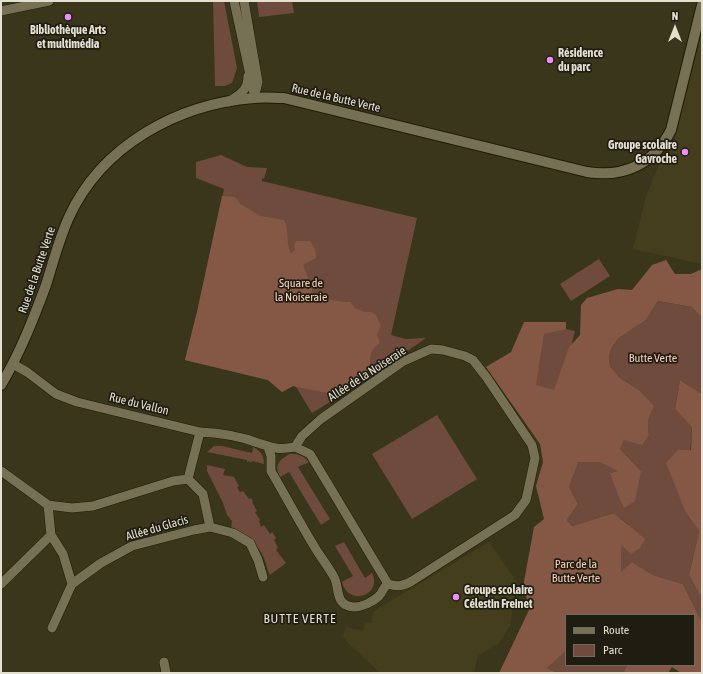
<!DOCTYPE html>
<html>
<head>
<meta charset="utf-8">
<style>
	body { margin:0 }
	#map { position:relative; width:703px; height:674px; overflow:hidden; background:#3a361b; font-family:"Asap Condensed",sans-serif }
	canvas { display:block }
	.frame { position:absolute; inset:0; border:2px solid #e3e0d1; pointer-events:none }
	.legend { position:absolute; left:565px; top:614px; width:130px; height:52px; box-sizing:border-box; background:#1f1d11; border:1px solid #6d6b5e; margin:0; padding:5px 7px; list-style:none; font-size:12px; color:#e3e0d1 }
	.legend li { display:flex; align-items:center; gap:8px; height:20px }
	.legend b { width:20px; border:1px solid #6d6b5e }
	.north { position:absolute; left:655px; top:8px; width:40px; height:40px; -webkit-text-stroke:3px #1f1d11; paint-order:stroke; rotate:0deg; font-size:11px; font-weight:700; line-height:16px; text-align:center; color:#e3e0d1 }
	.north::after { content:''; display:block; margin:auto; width:14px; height:18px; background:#e3e0d1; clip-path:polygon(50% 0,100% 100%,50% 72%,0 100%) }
</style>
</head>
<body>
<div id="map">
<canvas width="703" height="674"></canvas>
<div class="frame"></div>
<ul class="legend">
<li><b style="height:5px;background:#767155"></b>Route</li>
<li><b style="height:11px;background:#6e4b3c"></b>Parc</li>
</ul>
<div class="north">N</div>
</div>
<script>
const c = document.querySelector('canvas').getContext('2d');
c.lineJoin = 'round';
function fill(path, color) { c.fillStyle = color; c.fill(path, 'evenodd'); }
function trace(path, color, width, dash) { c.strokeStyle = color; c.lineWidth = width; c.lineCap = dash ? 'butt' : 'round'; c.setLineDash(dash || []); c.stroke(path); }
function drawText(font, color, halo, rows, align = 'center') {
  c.font = font + ' "Asap Condensed",sans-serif'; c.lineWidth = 3.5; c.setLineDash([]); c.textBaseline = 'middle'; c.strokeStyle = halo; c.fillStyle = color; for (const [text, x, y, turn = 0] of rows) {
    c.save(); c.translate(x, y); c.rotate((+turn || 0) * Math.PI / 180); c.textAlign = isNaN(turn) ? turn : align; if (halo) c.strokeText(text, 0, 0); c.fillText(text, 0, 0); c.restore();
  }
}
const built = new Path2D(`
	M702,32V264L633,249L646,196L660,162L674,143Z
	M489,542L517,582L510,626L499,643L478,656L474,673H380L346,641L343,636L346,627L363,631L365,622L371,623L374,611Z`);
const green = new Path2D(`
	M213,1H224L237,68L232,83L225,86H215Z
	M257,1H292L294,13L259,17Z
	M221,155L247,167L267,168L264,179L262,178V181L417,218L391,335L406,339L426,338L366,380L312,413L296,387L293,386L282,392L268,380L185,360L197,312L224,189L196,178V162Z
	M599,259L610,276L571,301L560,284Z
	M658,301L692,307L702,318V394L680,380L675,409L692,426L686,513L699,531L689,575L699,594H702V622L683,584L653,575L632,562L621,573V545L629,525L614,513L572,526L567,520L578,504L569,487L577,462H599L619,471L610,473L641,471L620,449L624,440L649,435C647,423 648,417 653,406L639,390L620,378L610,366L609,356L612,347L619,338L646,320Z
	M541,323L575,331L557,402L524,394Z
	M437,415L477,479L412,519L372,454Z
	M214,446H222L252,453L253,447C261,451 264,456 264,464L252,461L251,463L249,461L247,462V460C233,457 221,455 207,452Z
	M290,454C298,454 303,455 309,462L298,467L330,519L321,525L289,472L280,477C274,464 279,460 290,454Z
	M207,465L225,469L223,475L234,477L239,486L237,487L240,492L243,491L249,499L251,498L253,501L252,502L257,511L255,512L260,520L259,521L261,527L264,525L270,534L272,532L276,538L274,540L278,548L276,550L286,563L270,575C267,569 266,561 262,554C256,542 244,534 231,528L232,521L227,515L223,503L207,471Z
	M344,542L365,578L372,573C383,594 349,608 342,582L353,576L335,546Z
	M566,651V665H627L623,673H557L547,668Z`);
const forest = new Path2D(`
	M222,196L235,197L240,204L261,216L284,220C290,230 285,242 291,253L295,250L294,246L296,241H310C315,247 316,251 316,258L303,265L312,287L311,298L317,302C327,296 339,303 350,302L355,308L365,312H371L376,315L381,326L377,335L380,343C378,345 374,347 373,350C367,358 373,367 367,375C354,373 352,380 346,390L331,394L293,386L282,392L268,380L185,360L197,312Z
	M666,260L675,274H691L702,269V318L692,307L658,301L646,320L619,338L612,347L609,356L610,366L620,378L639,390L654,406C648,417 647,423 649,435L642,445L624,440L620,449L641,471L635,501L624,508L618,495L610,473L618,471L599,462H578L569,487L578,504L567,520L572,526L614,513L645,539L640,548L631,554L621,545V572L632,562L653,575L683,584L702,622V673H681L672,667L668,673H623L627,665H694V615H566V651L547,668L557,673H499L530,608L523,587L534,527L544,519L536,486L543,462L540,444L486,367L511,352L524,322H566V329L544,334L536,385L554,390L569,347L580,335L581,305L587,298L618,289L632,290L652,265Z
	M680,380L702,394V594H699L689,575L699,531L686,513L666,463L678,450H691L692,427L675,409Z`);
const street = new Path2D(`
	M234,1L255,98
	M244,1L258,82L255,94
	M1,11L49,1
	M228,102C240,94 248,91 248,76
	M431,349L443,350L465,356L473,360L487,378L532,445L535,458L526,500L515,515L412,581C403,586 398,587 388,584L310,454L295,447L302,436L321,419L402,362Z
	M13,364L27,372L56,394L77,402L200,432C220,433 240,436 258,443C274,448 278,450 295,447
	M268,447L271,456V471C286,497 301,525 317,551C323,560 329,568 334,577C340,587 334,606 354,607C362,607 373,602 379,596C383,592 383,587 388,584
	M1,471L48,505L72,508L93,506L173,481L188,479
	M188,479L203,494L210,527
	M188,479L200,432
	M48,505L51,535L63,554L72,584
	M1,584L51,535
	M52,628L72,584L101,563L132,546L194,530L210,527L233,533L250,543L258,560L263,577
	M164,662L166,673`);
const secondary = new Path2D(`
	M1,385C20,353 33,320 46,285C53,263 59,239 69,217C102,145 178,104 254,98C264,97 274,98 284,98L587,172C624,178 654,164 671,130L702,5`);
const markers = [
	[68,17,4,"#ee8cf8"],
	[550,60,4,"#ee8cf8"],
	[685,152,4,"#ee8cf8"],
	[456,597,4,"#ee8cf8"]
];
const poiNames = [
	["Bibliothèque Arts",68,30,"center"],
	["et multimédia",68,44,"center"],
	["Résidence",558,53],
	["du parc",558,67],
	["Groupe scolaire",677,145,"right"],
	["Gavroche",677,159,"right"],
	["Groupe scolaire",464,590],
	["Célestin Freinet",464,604]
];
const streetNames = [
	["Rue de la Butte Verte",336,98,13],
	["Rue de la Butte Verte",37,270,-71],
	["Allée de la Noiseraie",367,374,-33],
	["Rue du Vallon",139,404,14],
	["Allée du Glacis",157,528,-16]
];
const parkNames = [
	["Square de",301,283],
	["la Noiseraie",301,297],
	["Butte Verte",653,358],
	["Parc de la",576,564],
	["Butte Verte",576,578]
];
const neighbourhoodNames = [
	["BUTTE VERTE",300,619]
];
fill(built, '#443e1d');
fill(green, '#6e4b3c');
fill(forest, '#845844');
trace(street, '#211d03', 10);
trace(secondary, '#211d03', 12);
trace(street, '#767155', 9);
trace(secondary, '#767155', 10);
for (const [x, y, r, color] of markers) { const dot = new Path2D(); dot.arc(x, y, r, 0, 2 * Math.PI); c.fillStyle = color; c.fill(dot); trace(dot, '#1f1d11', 1.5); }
drawText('bold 12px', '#e3e0d1', '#1f1d11', poiNames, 'left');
drawText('12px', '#e3e0d1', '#1f1d11', streetNames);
drawText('12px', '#fed1be', '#1f1d11', parkNames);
c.letterSpacing = '1px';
drawText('13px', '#e3e0d1', '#1f1d11', neighbourhoodNames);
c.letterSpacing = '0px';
</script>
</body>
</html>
